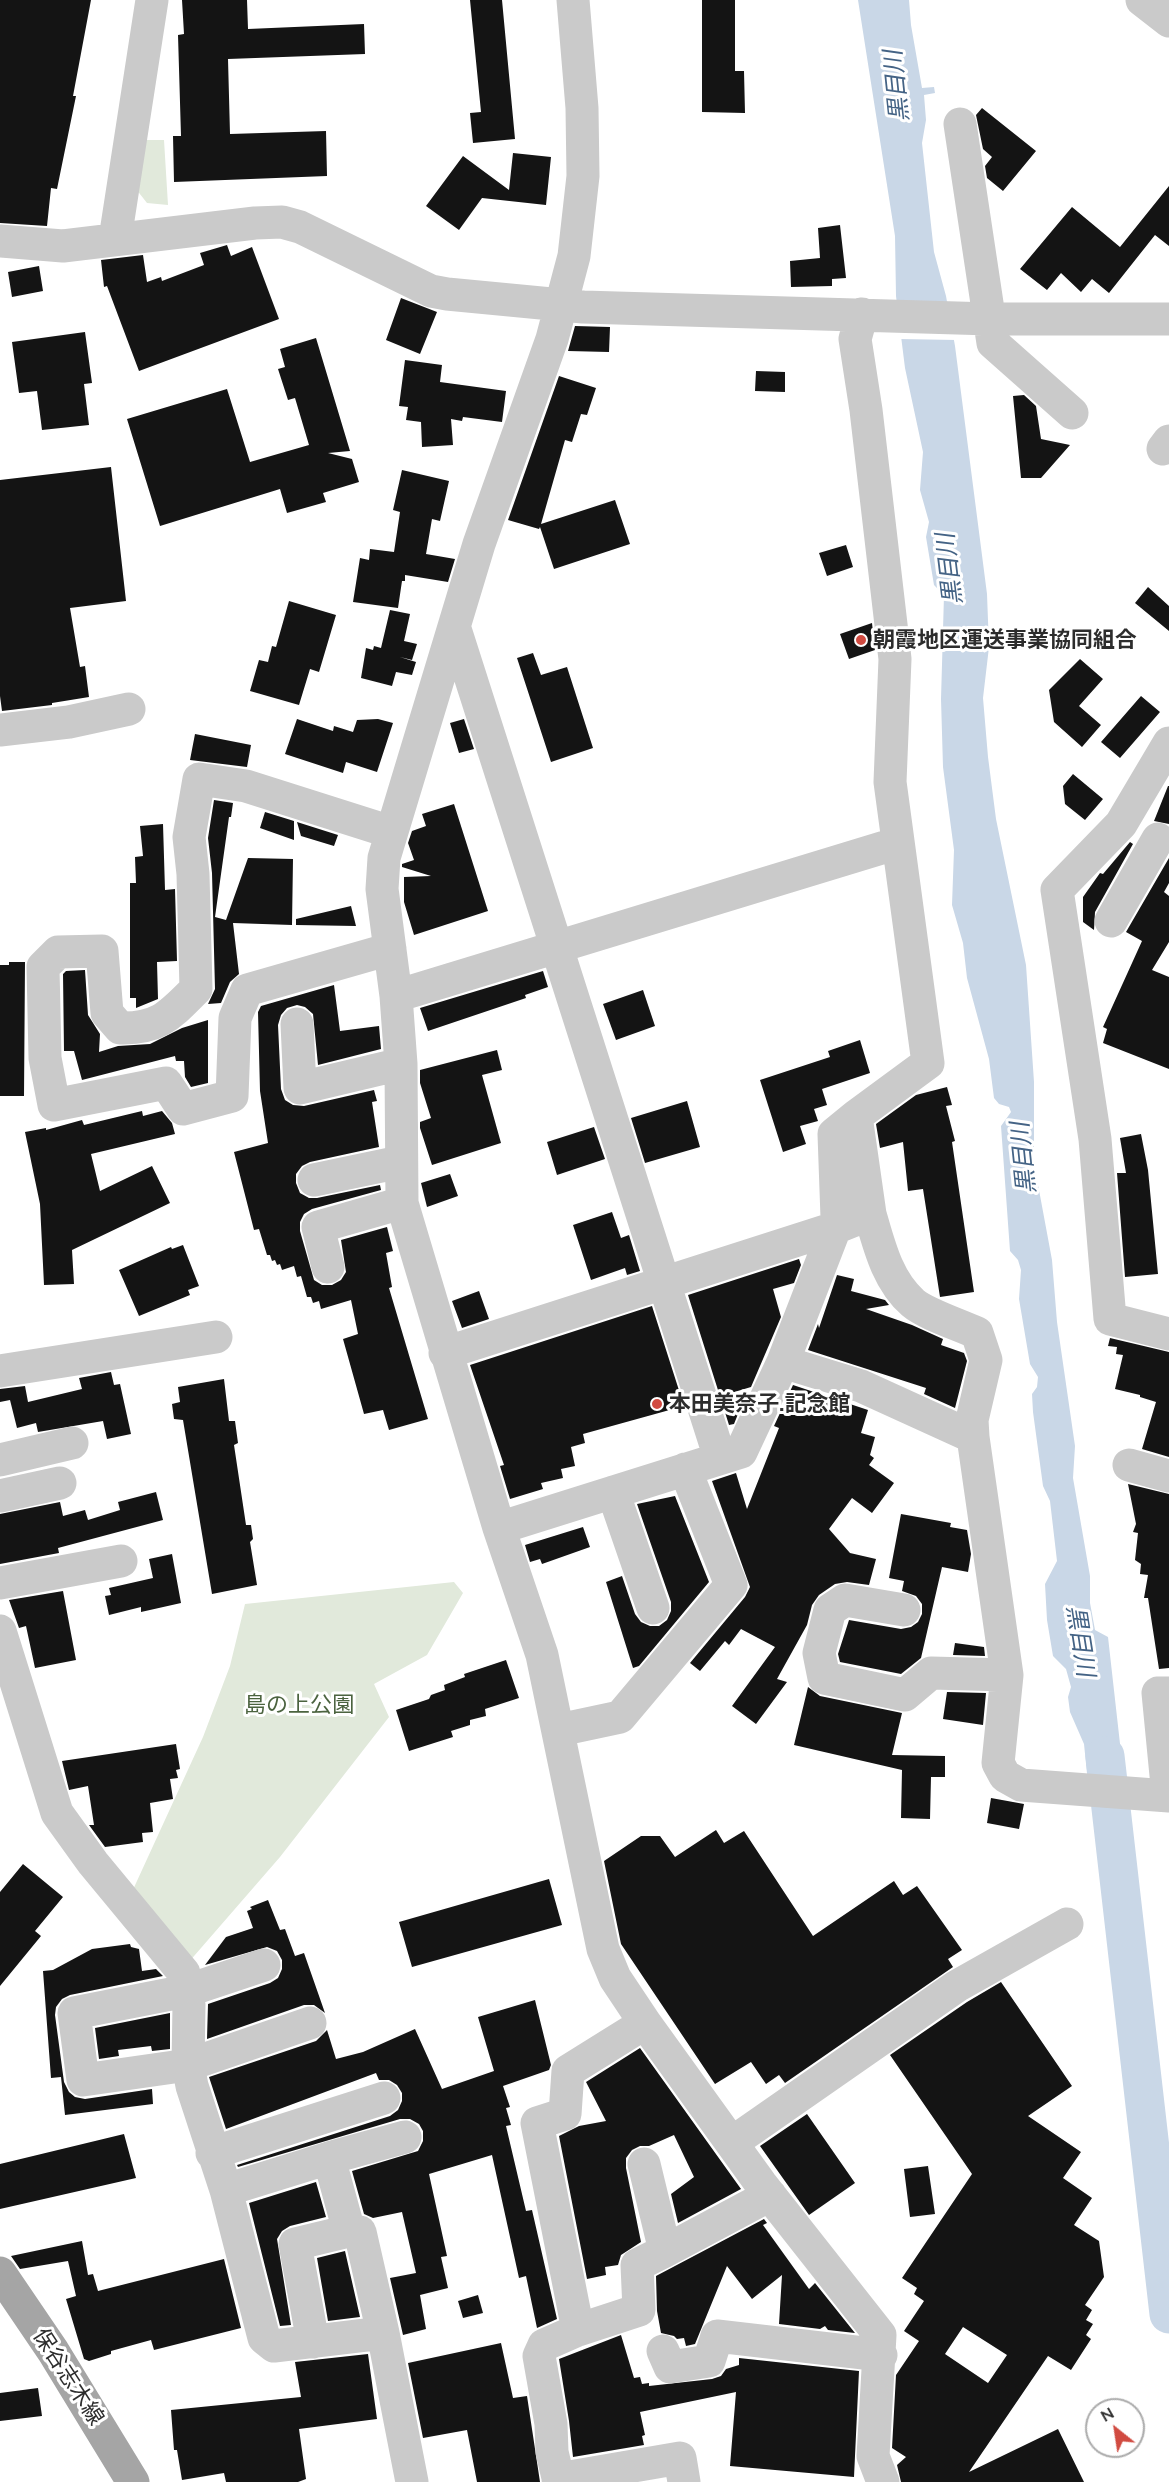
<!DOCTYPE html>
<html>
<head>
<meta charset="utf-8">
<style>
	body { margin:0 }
	#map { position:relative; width:1169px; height:2482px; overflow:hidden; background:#fff; font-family:Mulish,sans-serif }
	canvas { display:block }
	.north { position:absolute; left:1085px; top:2398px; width:60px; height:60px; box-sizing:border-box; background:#fff; border:2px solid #ababab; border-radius:50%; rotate:330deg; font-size:16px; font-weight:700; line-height:24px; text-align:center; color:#2d2d2d }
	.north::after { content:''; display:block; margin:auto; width:21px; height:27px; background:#d14b41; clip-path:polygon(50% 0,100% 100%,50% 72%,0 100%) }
</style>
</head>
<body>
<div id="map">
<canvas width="1169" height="2482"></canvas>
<div class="north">N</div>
</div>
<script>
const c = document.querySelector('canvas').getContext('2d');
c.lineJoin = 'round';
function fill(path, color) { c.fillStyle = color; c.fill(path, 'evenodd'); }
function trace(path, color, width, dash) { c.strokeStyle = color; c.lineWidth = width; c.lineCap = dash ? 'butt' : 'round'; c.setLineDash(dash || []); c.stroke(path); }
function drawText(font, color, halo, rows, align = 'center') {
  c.font = font + ' Mulish,"Noto Sans JP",sans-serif'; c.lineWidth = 6; c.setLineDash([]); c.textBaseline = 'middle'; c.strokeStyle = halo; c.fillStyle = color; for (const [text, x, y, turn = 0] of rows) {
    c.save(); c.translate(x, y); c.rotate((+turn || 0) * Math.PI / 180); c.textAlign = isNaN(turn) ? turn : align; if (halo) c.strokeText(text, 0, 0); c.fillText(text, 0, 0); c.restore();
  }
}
const green = new Path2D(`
	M135,140H164L168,205L147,203L136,189Z
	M454,1582L463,1593L427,1655L374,1684L389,1717L280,1857L188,1963L131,1894L203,1737L230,1666L245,1604Z`);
const water = new Path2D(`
	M858,0H909L911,25L922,88L934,87L935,93L924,95L926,120L922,143L934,252L946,296L955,346L987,594L989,647L983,698L988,757L996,819L1026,965L1034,1082V1163L1052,1260L1057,1322L1075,1446L1073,1478L1090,1576V1603L1095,1630L1108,1637L1127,1806L1090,1803L1084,1744L1070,1712L1068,1697L1071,1687L1066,1669L1053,1656L1047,1620L1045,1584L1057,1561L1050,1501L1043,1486L1033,1412L1032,1394L1037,1387L1038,1377L1030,1364L1019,1299L1021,1270L1018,1260L1010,1251L1001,1126L1011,1112L1009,1107L999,1104L994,1098L989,1059L967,978L963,943L952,905L954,850L943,767L941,699L944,595L934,585L926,537L929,522L920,490L923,452L905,368L896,296L895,236Z`);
const pier = new Path2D(`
	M894,304L951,305L957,340L899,339Z`);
const river = new Path2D(`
	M1105,1756L1169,2314`);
const building = new Path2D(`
	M0,0H91L73,96H76L57,189L51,188L47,226L0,223Z
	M182,0H247L248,29L364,24L365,54L228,59L230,134L326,131L327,176L174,182L173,136H181L178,35L184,34Z
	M470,0H502L515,139L473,143L470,113L481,112Z
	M702,0H735V71H744L745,113L702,112Z
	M982,108L1036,151L1003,191L987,178L985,166L992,157L983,149L976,115Z
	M513,153L551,157L546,205L482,198L459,230L426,206L463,156L509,190Z
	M1169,186V246L1155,235L1109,293L1092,279L1081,292L1061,273L1047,290L1020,269L1072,207L1120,247Z
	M840,225L846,278L832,279V286L791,287L790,261L820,258L818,228Z
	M227,245L231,256L252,247L279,319L139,371L107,286L104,287L101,260L143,255L147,282L161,277L162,281L204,265L200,253Z
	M39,266L43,291L12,297L8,272Z
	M401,298L437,312L420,354L386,340Z
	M575,326L610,327L609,352L568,351Z
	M85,332L92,383L84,384L89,425L42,430L37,391L19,393L12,342Z
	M316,338L350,451L328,453L352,459L359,482L323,493L326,502L287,513L280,489L160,526L127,419L227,389L250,462L309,445L295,398L288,400L278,369L285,367L280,349Z
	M405,360L442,365L440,382L506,391L502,422L463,417L462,421L451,419L453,445L422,447L421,422L406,420L408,407L399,406Z
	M756,371L785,372V392L755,391Z
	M559,376L596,388L587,415L581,414L572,442L565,440L541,524L615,500L630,544L554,569L540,527L539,529L508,520Z
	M1024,395L1036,406L1041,439L1070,445L1041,478H1021L1013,396Z
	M111,467L126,601L70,608L80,667L85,666L89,697L52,703V705L2,711L0,696V480Z
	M402,470L449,481L440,521L432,519L426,554L455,559L448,582L405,575V581H402L398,608L353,602L360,558L369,560L370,549L394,552L400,512L393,510Z
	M846,545L853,567L827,576L819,553Z
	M1148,587L1169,606V631L1135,603Z
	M289,601L336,615L319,672L310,669L299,705L250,691L259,660L268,662L272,646L276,647Z
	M390,610L410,614L404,641L417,644L412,660L400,657L416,662L412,675L396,672L392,686L361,678L366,648L373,650L374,646L381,648Z
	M872,623L875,650L849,659L840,634Z
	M533,653L541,675L567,667L593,748L551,762L517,658Z
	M1080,659L1103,679L1079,706L1101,725L1082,747L1054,722L1049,690Z
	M1141,696L1160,712L1120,758L1101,742Z
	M297,719L333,731L334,726L353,732L357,720L378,719L393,723L377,772L346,762L343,773L285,754Z
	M464,719L474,749L459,753L450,723Z
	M195,734L251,745L247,767L190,760Z
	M1073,774L1103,799L1085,820L1065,804L1063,786Z
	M1168,786H1169V824L1154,821Z
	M214,800L233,803L231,817H229L215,917L226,920L248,858L293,859L292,925L233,923L239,974L230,982L221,1003L208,1004L215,989L212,873L208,838Z
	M454,804L488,911L414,935L404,902V877L431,876L402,867V864L414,860L408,843L412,831L426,826L422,814Z
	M265,812L294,821V840L260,828Z
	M297,822L338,835L334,846L301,836Z
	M163,824L165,890L175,889L177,961L157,962L158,999L136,1008V998H130V883H136L135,857L143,856L140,826Z
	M1130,842L1133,844L1095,912L1094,930L1083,922V897L1100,873L1103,874Z
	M1169,858V883L1164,892L1169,896V942L1152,970L1169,977V1069L1103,1043L1107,1029L1103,1027L1142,941L1126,932Z
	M351,906L356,926L296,925V919Z
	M9,962H25L24,1096H0V965H9Z
	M85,970L88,1015L100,1034L99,1052L118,1046L150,1044L182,1028L208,1020V1083L191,1087L185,1077L184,1061H176L175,1056L82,1080L74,1051H64L63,974L66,971Z
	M543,971L548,987L525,995L526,998L428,1031L420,1008Z
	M334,985L340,1031L379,1026L381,1049L318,1065L313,1014L305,1007L297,1005L287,1008L281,1015L278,1025L281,1089L285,1100L293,1105L304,1106L374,1090L377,1101L372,1102L379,1147L310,1162L302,1166L296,1174V1183L300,1193L309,1198H317L380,1185L381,1190L312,1209L304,1214L300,1222V1231L314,1280L322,1285H332L341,1280L346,1272L341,1240L387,1227L393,1251L386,1253L392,1287L389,1288L428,1419L389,1430L383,1410L364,1414L343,1339L358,1334L351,1300L321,1309L319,1301L313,1303L311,1297H307L301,1276L297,1277L294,1266L282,1270L280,1264L277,1265L275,1260L272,1261L270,1255H267L259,1229L254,1230L234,1152L268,1143L260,1091L258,1012L261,1006Z
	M643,990L655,1026L616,1040L603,1004Z
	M860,1040L870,1073L822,1089L827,1105L814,1109L818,1121L800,1126L806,1144L783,1152L760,1080L830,1057L828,1051Z
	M497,1050L502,1070L482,1075L501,1143L432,1165L420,1128V1122L431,1118L420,1083V1070Z
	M947,1087L952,1105L946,1106L955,1141L952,1142L974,1292L940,1297L923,1189L908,1191L903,1142L880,1148L876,1124L916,1095Z
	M687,1101L700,1147L645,1163L631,1118Z
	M142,1111L143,1116L162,1111L172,1123L175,1134L91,1154L100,1191L152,1166L170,1203L72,1250L74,1284L44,1285L40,1204L25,1132L46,1128V1130L82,1120L84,1125Z
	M594,1127L605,1159L557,1175L547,1142Z
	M1141,1134L1148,1170L1158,1274L1125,1277L1117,1173H1126L1120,1138Z
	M450,1174L458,1196L427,1207L421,1183Z
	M612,1212L621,1238L629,1235L640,1271L627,1275L625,1268L591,1280L573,1225Z
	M183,1245L199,1286L188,1290L190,1295L139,1316L119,1270L171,1247L172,1249Z
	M799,1259L801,1265L794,1283L773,1289L781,1317L751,1387L731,1393L738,1414L734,1424L729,1425L688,1295Z
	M837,1275L854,1279L851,1291L885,1300L889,1305L866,1309L912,1325L943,1339L941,1345L964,1353L967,1361L955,1408L924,1394L926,1388L808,1350L818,1324L819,1328Z
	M479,1291L489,1319L462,1328L452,1301Z
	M652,1306L684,1406L583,1434L585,1443L571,1447L575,1466L561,1469L563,1478L541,1483L543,1489L510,1499L500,1466L504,1465L470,1365Z
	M1110,1338L1169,1352V1457L1142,1449L1156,1402L1140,1397V1395L1115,1389L1123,1355L1116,1354L1117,1347L1108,1346Z
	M111,1372L114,1385L120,1384L131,1434L107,1439L103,1421L38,1432L36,1423L17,1428L10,1400L0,1402V1389L25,1386L28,1402L82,1389L79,1378Z
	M224,1379L229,1421H235L238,1443L234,1445L246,1525H251L253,1539L250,1542L257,1585L212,1594L183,1420L174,1419L172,1404L180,1402L178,1387Z
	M793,1385L868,1410L861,1433L875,1437L870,1455L874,1458L869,1465L894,1483L872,1513L852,1498L829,1529L850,1553L876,1559L869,1585L847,1582L835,1584L819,1595L812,1605L807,1625L777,1679L787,1682L756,1724L732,1706L775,1647L741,1629L729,1645L725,1641L700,1671L690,1663L745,1597L750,1587L712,1481L736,1473L747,1509L779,1428L774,1426Z
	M1128,1484L1169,1494V1668L1159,1669L1148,1598H1144L1148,1575L1140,1574L1141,1564L1135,1560L1138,1533L1133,1532L1136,1524Z
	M156,1492L163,1520L58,1548L59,1553L0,1564V1514L60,1502L63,1516L85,1510L88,1520L120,1510L118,1502Z
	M675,1496L709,1582L639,1666L633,1668L606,1582L622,1576L635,1614L641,1622L650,1626H659L667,1620L671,1611V1602L637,1504Z
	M901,1514L951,1523L950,1527L967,1530L971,1554L968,1572L942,1567L921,1658L901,1674L840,1662L838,1654L849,1620L901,1629L911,1627L918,1622L922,1614V1604L916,1596L902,1591L904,1581L889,1578Z
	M583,1527L590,1547L542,1564L540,1559L530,1562L525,1545Z
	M172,1554L181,1603L141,1612V1607L109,1615L105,1596L111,1595L109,1588L153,1578L149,1559Z
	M63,1591L76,1660L35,1668L26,1626L19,1628L9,1600Z
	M955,1643L984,1647L985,1656L953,1655Z
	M506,1660L519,1698L485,1709L486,1716L470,1720V1725L451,1731L453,1737L409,1751L396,1710L429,1699L431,1695L445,1690L444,1685L465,1677L464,1674Z
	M808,1687L820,1696L902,1713L892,1755L945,1756V1777H931L930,1819L901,1818L902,1770L794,1745Z
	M947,1692L986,1693L983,1725L943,1719Z
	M176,1744L180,1769L176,1770L178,1778L170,1779L173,1799L150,1803L153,1832L142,1833L143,1842L105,1847L89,1825H94L88,1786L69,1790L62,1761Z
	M991,1798L1024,1804L1019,1829L987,1823Z
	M716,1830L724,1843L744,1831L813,1936L894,1881L903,1895L917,1886L962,1950L948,1959L953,1967L785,2083L779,2075L766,2084L751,2062L715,2084L621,1944L604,1861L641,1836H660L675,1857Z
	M23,1864L63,1897L35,1931L41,1936L0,1986V1892Z
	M549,1879L562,1925L412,1967L399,1922Z
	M268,1900L280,1930L285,1929L295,1956L304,1953L325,2013L314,2005H304L207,2039L208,2004L270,1983L278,1978L282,1969V1960L277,1951L267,1947L205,1965L226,1937L253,1928L247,1911L252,1909L250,1907Z
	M130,1944L131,1947L139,1949L142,1971L156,1969L163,1976L70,1995L62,1999L56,2007L55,2015L64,2082L69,2092L75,2097L85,2099L152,2089L153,2104L65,2115L61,2077L51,2078L43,1971L53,1970L92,1949Z
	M1001,1982L1072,2086L1028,2116L1081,2152L1063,2178L1092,2198L1074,2225L1099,2241L1104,2277L1085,2305L1092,2310L1086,2320L1093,2324L1086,2335L1091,2339L1071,2370L1048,2356L969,2472L1058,2429L1084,2482H901L897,2465L906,2457L892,2448L896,2375L919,2341L904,2331L924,2301L914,2294L917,2288L902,2278L972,2174L890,2055L967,2002ZM963,2327L1007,2355L988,2383L945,2354Z
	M535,2000L551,2065L549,2070L503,2086L510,2107L506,2108L511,2125L506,2126L526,2211L532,2210L557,2319L537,2328L526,2276L519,2278L492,2155L429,2174L447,2256L441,2257L448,2288L420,2295L426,2329L403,2335L390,2278L416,2273L402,2212L373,2218L364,2214L352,2171L418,2151L423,2141V2131L419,2124L410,2119H400L238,2167L237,2165L390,2116L398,2110L402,2101V2093L397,2085L389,2080H379L376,2073L226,2129L209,2077L316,2041L327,2030L336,2059L363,2052L415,2029L442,2089L494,2071L478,2017Z
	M170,2013V2049L152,2051L151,2046L118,2050L119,2056L99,2059L95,2028Z
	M640,2048L741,2189L678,2223L671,2194L694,2177L674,2135L649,2146H640L632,2150L626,2158V2168L641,2242L621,2255L618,2265L605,2267L606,2275L587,2279L559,2136L579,2126L606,2121L586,2082Z
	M807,2114L855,2183L809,2215L760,2146Z
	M124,2134L136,2178L0,2209V2164Z
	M928,2166L935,2214L910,2217L904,2169Z
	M316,2182L326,2217L290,2226L282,2231L277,2239L291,2325L280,2326L249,2203Z
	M764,2219L767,2223L763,2225L809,2289L815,2283L855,2333L828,2330L825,2326L820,2329L779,2324L782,2275L752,2299L727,2266L695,2344L686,2346L684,2338L677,2339L674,2336L661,2333L657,2311L656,2276Z
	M82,2241L88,2275L93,2274L98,2291L224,2259L241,2328L154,2350L151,2340L111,2351V2354L89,2361L84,2359L66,2299L76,2296L68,2261L20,2269L11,2256Z
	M345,2251L360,2317L328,2321L317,2258Z
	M478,2295L483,2313L463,2318L458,2301Z
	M621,2335L634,2378L640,2377L642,2384L649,2383V2386L712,2379L721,2376L726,2369L739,2365V2358L859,2371L854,2477L730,2466L736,2392L640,2412L645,2435L642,2436L644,2445L573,2457L569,2421L559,2359Z
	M501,2343L513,2398L527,2396L540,2482H477L467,2430L423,2438L408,2363Z
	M368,2354L377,2419L299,2429L306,2479L298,2482H226L224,2473L182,2480L177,2450H174L171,2410L301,2397L295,2362Z
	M38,2388L42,2416L0,2421V2393Z`);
const minor = new Path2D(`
	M573,0L582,108L583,176L574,256L552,339L479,544L384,858L382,889L396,996L401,1064L402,1203L499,1528L542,1655L603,1949L615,1978L645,2023L761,2184L880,2335L873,2456L883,2482
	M1142,0L1169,21
	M960,124L993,343L1072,413
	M115,239L152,0
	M0,241L63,246L255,223L282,222L300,227L431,291L447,294L583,307L991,319H1169
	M1163,449L1169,441
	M455,629L720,1458
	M0,730L69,722L129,709
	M1169,743L1121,824L1057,890L1095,1139L1110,1319L1169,1334
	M1111,921L1158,839
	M390,949L247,990L235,1018L232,1096L183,1109L166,1083L54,1105L45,1058L43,967L58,952L102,951L107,1013L120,1028C159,1029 170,1015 196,989L193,874L189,837L199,779L246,786L391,832
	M396,996L898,843
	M297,1024L300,1088L401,1064
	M314,1180L400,1162
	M870,1214C879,1245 887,1280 913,1303C926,1314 960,1325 977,1333L986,1360L972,1420L973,1437
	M328,1267L318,1227L402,1203
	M445,1353L835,1228L837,1218L834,1134L856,1116
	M783,1362L861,1386L973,1437L1007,1675L998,1763L1005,1776L1021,1785L1169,1796
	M0,1371L216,1337
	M0,1460L72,1443
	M1129,1465L1169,1476
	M613,1492L653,1608
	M0,1496L60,1483
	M499,1528L741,1452L783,1362L835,1228L870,1214L856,1116L928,1063L890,782L895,659L866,410L855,339L862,314
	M0,1583L121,1561
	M904,1610L845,1600L830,1610L819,1653L824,1678L905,1695L931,1673L1007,1675
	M0,1631L57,1813L93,1863L184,1973L189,2005L188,2065L192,2086L226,2190L264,2338L274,2346L383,2333L412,2482
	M559,1730L620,1717L731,1585L685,1469
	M1168,1796L1158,1693H1169
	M264,1965L186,1991L74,2013L83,2080L188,2065L310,2023
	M733,2142L957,1986L1067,1924
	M212,2153L384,2098
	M329,2158L405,2137
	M226,2190L329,2158L349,2231L360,2232L383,2333
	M665,2251L770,2195
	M578,2330L639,2310L637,2265L665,2251L644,2164
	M313,2342L295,2244L349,2231
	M663,2351L670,2367L709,2361L717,2336L881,2355
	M558,2479L680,2458L684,2482
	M559,2482L552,2452L551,2424L539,2356L544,2345L578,2330L537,2123L565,2114L568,2071L645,2023`);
const major = new Path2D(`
	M0,2273L53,2351L133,2482`);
const markers = [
	[861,640,6,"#d14b41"],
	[657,1404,6,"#d14b41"]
];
const poiNames = [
	["朝霞地区運送事業協同組合",873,640],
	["本田美奈子.記念館",669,1404]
];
const parkNames = [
	["島の上公園",299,1705]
];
const streetNames = [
	["保谷志木線",68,2377,57]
];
const waterNames = [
	["黒目川",897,86,-96],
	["黒目川",950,569,-97],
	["黒目川",1024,1158,-96],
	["黒目川",1080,1641,81]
];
fill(green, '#e1e9db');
fill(water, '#c9d7e7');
fill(pier, '#fff');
trace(river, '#c9d7e7', 39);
fill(building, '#141414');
trace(minor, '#cacaca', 33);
trace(major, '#a5a5a5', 33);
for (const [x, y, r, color] of markers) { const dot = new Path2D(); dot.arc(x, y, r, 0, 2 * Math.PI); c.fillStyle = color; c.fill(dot); trace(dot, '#fff', 2); }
drawText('bold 22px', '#2d2d2d', '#fff', poiNames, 'left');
drawText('22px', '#4b633f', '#fff', parkNames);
drawText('22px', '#2d2d2d', '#fff', streetNames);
drawText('italic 24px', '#446385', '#fff', waterNames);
</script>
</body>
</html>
